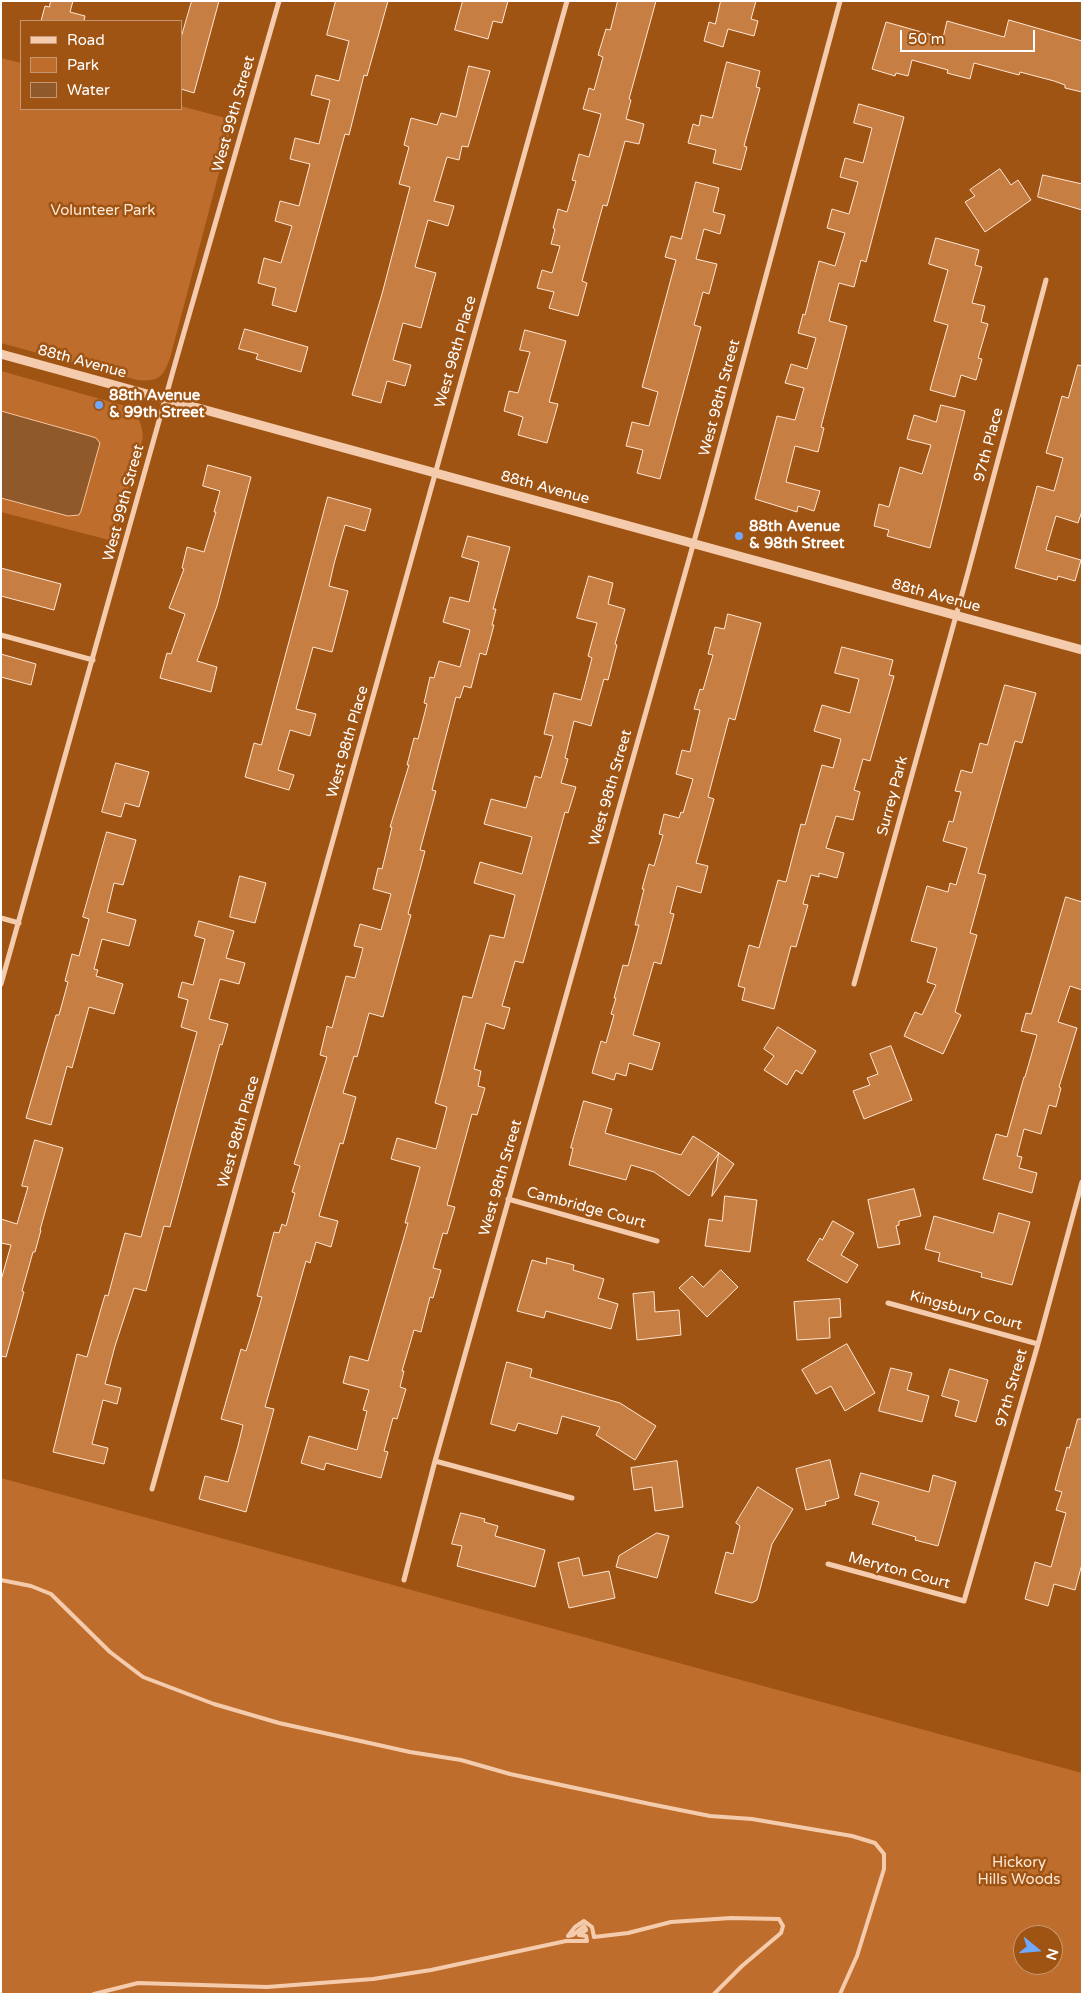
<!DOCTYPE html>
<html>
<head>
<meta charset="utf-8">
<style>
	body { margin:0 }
	#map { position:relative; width:1083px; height:1995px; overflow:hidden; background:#9f5414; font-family:"Varela Round",sans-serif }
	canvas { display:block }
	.frame { position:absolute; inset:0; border:2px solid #fff; pointer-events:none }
	.legend { position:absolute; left:20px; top:20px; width:162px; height:90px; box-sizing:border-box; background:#9f5414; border:1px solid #c59872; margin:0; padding:6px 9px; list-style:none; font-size:15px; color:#fff }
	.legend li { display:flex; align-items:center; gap:10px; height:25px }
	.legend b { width:25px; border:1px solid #c59872 }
	.north { position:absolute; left:1013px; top:1925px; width:50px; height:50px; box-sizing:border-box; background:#9f5414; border:1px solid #c59872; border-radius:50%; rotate:107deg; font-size:14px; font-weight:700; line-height:20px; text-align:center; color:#fff }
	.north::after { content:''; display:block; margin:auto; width:18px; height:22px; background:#6fa8ff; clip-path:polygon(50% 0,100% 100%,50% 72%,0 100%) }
	.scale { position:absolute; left:900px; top:30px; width:135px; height:22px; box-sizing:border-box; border:2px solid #fff; border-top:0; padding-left:6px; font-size:15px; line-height:18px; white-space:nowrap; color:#fff; -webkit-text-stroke:4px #9f5414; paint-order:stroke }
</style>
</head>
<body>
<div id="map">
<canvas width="1083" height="1995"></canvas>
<div class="frame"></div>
<ul class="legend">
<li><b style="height:6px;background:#f4ccad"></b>Road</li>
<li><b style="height:14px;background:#be6d2c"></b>Park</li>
<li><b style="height:14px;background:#8f5929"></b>Water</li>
</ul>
<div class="north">N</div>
<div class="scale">50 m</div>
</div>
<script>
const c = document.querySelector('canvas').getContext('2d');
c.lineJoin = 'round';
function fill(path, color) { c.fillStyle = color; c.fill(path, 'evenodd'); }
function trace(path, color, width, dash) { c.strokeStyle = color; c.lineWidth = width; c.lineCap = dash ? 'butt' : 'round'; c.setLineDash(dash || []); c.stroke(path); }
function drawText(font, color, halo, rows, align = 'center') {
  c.font = font + ' "Varela Round",sans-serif'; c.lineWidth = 5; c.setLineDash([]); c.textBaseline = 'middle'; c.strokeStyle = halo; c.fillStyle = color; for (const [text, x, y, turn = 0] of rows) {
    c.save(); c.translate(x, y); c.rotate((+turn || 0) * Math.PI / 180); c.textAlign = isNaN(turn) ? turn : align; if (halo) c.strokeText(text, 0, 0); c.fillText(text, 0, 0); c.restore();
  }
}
const green = new Path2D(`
	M1,58L21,63V109H181V106L233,120L170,358C163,377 159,382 137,380L1,343Z
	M1,371L129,407C139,417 142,424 143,438L113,541L1,512Z
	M1,1478L1082,1773V1994H1ZM1023,1935H1053V1965H1023Z`);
const water = new Path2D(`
	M1,411L90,436L96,438L100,443L81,511L79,515L68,516L1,498Z`);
const building = new Path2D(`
	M51,1H73L70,12L85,16L84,21H41L45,6L49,7Z
	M192,1H219L194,93L181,89V38Z
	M336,1H388L367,76L364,75L349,135L345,134L296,312L272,305L276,288L258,283L264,258L281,263L292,226L275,221L280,201L299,206L310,164L290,159L295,138L319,144L330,100L311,95L316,75L339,81L349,41L327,35Z
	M463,1H508L502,23L493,21L488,39L455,30Z
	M618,1H656L629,99L631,100L626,119L644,124L639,144L625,141L607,206L603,205L582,281L587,283L578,316L549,308L554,292L537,288L542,270L552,273L560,246L551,244L555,229L553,228L558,209L567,212L576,181L572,180L579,154L589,157L601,114L583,109L589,88L594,90L603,57L598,55L606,29L610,30Z
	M721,1H756L751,19L758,21L754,36L728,29L723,47L704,41L709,22L715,24Z
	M1009,20L1082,41V92L1065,88V85L1054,81L1020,72L1019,75L974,63L970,79L947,73L948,70L912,60L908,76L896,73L895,76L872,69L886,22L943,38L947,21L1004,37Z
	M727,62L760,71L756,87L760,88L744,146L747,147L741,170L713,163L716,150L688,143L693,124L699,126L701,115L712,118Z
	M469,66L490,71L468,147L462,146L459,160L447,157L434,201L454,206L448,226L428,220L415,267L436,273L421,328L403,323L393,360L411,365L405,386L387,381L381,403L352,395L382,294L410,187L399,184L409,147L404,145L411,118L437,125L441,113L456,117Z
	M859,104L904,117L866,262L861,260L854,287L839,283L829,321L847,326L821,427L824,428L818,452L795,446L786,482L820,491L814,511L798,506L797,512L755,499L777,416L795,420L804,388L785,383L791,364L807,369L816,338L798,333L803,314L805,315L819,261L835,266L845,233L827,228L832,209L849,214L858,182L840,177L845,158L863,163L872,128L854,123Z
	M1000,169L1011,185L1018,180L1031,200L985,232L965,202L975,196L970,190Z
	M1043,175L1082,184V210L1038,197Z
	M696,182L719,188L713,212L725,215L720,234L704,229L696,259L717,264L709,294L703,292L694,325L701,327L660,479L637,473L643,450L626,446L632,422L649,426L658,392L642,387L676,260L665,257L671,236L681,239Z
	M936,238L979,250L975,265L982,267L972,303L985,306L981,322L988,324L978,358L982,359L976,380L961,375L955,397L930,390L948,325L934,321L948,270L929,264Z
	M245,329L308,347L301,372L256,359L258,354L239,349Z
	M525,330L566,341L549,402L558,404L547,443L518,435L523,417L504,411L509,391L518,393L530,352L520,350Z
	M1078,365L1082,366V511L1078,523L1056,516L1046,550L1081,560L1075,581L1058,576L1057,580L1015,568L1037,486L1054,491L1063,458L1046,453L1062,396L1068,398Z
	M941,405L965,411L930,548L887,536L889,530L874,526L879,504L889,507L900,467L922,474L931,445L907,439L914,415L936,422Z
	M208,465L251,477L217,606L197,661L217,667L211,692L160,678L167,653L171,654L185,614L169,608L184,569L182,568L187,547L204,552L216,512H214L220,491L203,486Z
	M328,497L371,509L365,531L345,525L334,564L329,586L348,591L332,652L313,647L296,709L316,714L310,736L290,730L278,770L294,775L289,790L245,777L254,743L261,745Z
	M468,536L510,547L493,609H496L492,625H494L486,655L480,653L471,688L464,686L460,698L456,697L432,790L436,791L420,850L425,851L408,914L411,915L383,1017L369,1013L357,1057L354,1056L343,1093L356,1097L343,1144L340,1143L319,1216L338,1221L331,1247L316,1242L310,1263L306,1261L265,1407L274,1409L246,1512L199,1499L205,1476L228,1482L238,1446L243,1425L221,1419L241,1349L246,1351L251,1335L262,1297L257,1296L274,1232L279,1233L282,1224L286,1226L295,1193L292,1192L300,1166L294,1164L327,1057L320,1055L327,1026L332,1028L346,976L355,978L363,948L354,946L360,924L381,930L391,894L373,889L378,868L382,869L392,827H390L409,765H407L414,738L418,739L427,704L424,703L430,677L434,678L439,661L460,667L470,630L443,622L450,597L469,602L479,562L462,557Z
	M1,568L61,584L54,610L1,596Z
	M589,576L613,583L608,604L625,609L615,644L617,645L608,680L604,679L591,726L574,721L565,758L568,759L561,783L576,787L568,813L565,812L523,963L515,961L502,1006L510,1008L504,1029L486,1023L474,1069L481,1071L478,1086L485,1088L477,1115L472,1114L447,1205L455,1207L447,1234L443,1233L433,1268L441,1270L433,1298L430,1297L421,1332L414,1330L402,1371H404L400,1387L406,1389L397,1419L393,1418L384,1451L388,1452L381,1478L326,1463L324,1470L301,1463L309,1436L357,1450L367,1411L363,1410L369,1390L343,1383L350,1356L368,1361L408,1223H405L420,1167L391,1159L397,1138L436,1149L447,1107L435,1103L463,996L472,998L490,935L504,938L515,895L474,883L480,862L522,874L532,837L484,824L491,799L526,808L535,776L541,778L553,736L544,734L554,693L581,700L592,658L588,656L597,623L577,618Z
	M728,614L761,623L735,720L729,718L708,797L714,799L696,863L708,866L701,893L677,886L670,913L674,914L661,964L654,962L633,1035L660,1043L652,1070L629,1063L626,1076L616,1073L614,1080L592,1073L601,1041L606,1043L614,1015L611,1014L616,998H614L623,965L628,966L639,925H635L644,889H642L649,864L654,866L663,835L659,834L664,814L679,818L681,812L683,813L693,779L676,774L682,750L690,752L700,710L694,709L700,689L703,690L713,655L708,654L715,627L724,629Z
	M842,647L893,660L889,675L894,676L870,761L863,759L854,790L860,792L853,820L836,816L826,848L844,853L837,878L819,873V877L811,875L803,904L808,905L796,947L791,946L774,1009L742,1000L745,988L738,986L749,945L759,948L778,880L786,882L801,824L805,825L822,765L833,768L841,739L814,731L822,705L850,713L859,679L835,673Z
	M1,654L36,664L31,685L1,677Z
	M1005,685L1036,693L1022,743L1015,741L978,873L986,875L970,933L977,935L955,1012L961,1015L943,1054L904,1036L915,1012L922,1015L936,985L927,982L937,948L911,941L927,886L948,892L950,883L956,885L967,848L943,841L949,821L953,822L961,792L955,791L961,770L972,773L980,743L987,745Z
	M116,763L149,772L139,807L125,803L121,817L102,812Z
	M107,832L136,840L123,885L114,883L107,912L136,920L129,946L102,939L94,969L98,970L96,976L123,984L114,1014L89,1007L72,1068L67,1066L51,1125L26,1118L56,1015H59L68,982L65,981L72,954L79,956L89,919L83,917Z
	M240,876L266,883L255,923L230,917Z
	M1066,897L1082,902V990L1070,986L1058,1022L1077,1028L1059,1087L1061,1088L1056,1107L1049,1105L1041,1134L1024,1129L1017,1156L1022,1157L1019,1168L1037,1173L1032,1193L983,1179L996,1134L1007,1137L1024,1077H1025L1037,1035L1021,1031L1026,1013L1031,1014Z
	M199,921L234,931L226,958L245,963L239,984L220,979L209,1019L228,1024L222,1045L220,1044L170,1227L164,1226L146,1291L134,1288L115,1346L105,1384L121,1388L117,1404L103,1400L92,1444L108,1448L104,1464L53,1452L77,1354L87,1357L105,1295L108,1296L125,1233L141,1237L174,1116L197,1032L181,1027L188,1000L178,997L182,982L193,985L205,939L195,936Z
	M778,1027L816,1051L802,1074L796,1070L787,1085L764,1070L774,1056L764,1049Z
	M891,1046L912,1100L864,1119L853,1091L870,1085L867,1078L878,1074L870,1054Z
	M584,1101L612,1109L605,1133L681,1155L693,1136L719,1153L689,1196L654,1172L631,1165L626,1180L569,1165L573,1148H571Z
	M35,1140L63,1148L40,1230H41L35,1252H33L22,1291L24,1292L6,1357L1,1356V1280L11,1245L1,1243V1219L17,1224L28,1187L22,1186Z
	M719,1153L734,1164L712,1196Z
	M914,1189L921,1216L899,1221V1225L896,1226L900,1244L878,1248L868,1200Z
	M725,1196L757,1200L750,1252L705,1246L709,1219L722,1221Z
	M999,1213L1030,1222L1012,1285L981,1277L982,1273L938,1261L940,1253L925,1249L934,1216L993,1233Z
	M833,1221L854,1233L841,1255L858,1265L847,1283L807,1260L820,1238L822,1240Z
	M547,1258L574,1265L573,1270L604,1279L598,1298L618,1304L611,1329L546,1311L544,1318L517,1311L532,1260L546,1264Z
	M721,1270L738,1287L707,1317L679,1288L692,1276L703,1287Z
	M654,1292L655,1312L679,1310L681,1335L637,1340L633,1294Z
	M840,1299L841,1317L829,1318L830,1338L797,1340L794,1302Z
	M847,1344L875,1393L845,1411L831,1386L816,1394L802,1370Z
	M507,1362L532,1369L530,1377L620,1403L656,1426L635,1460L596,1435L600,1427L562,1416L557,1434L518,1423L515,1431L491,1424Z
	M891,1368L912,1373L907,1390L929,1396L922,1422L879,1411Z
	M950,1369L988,1380L976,1422L955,1416L959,1401L942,1396Z
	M1078,1419H1082V1564L1075,1590L1054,1584L1048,1606L1025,1599L1035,1562L1051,1567L1066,1513L1056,1510L1062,1492L1055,1490L1067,1447L1069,1448Z
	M830,1460L839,1498L825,1502L826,1505L806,1510L796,1469Z
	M677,1461L683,1507L655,1511L652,1487L634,1490L631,1468Z
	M861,1473L929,1492L933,1475L956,1482L938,1546L915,1540L916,1537L872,1524L879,1502L855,1495Z
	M758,1487L793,1509L772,1544L759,1593L757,1600L752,1603L715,1593L726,1552L733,1554L740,1526L736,1523Z
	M461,1513L485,1519L484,1522L498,1526L495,1536L545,1550L535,1587L457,1566L462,1546L452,1544Z
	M657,1533L669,1536L657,1578L616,1567L619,1556Z
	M579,1558L583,1576L609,1571L615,1598L569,1608L558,1563Z`);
const service = new Path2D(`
	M1,1580L31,1586L51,1594L110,1652L143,1677L214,1704L279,1723L410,1752L461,1760L510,1774L650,1804L710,1816L752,1819L852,1836L875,1843L884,1854V1869L857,1956L840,1994
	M94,1994L138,1983L267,1987L373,1979L431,1970L566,1941H587L586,1936L579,1935L586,1930L584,1926L573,1935L568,1936L575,1927L584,1921L592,1927L594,1937L628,1933L671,1922L731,1918L779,1919L783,1926L781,1933L742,1966L714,1994`);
const minor = new Path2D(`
	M1,635L93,660
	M1,918L19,923
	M1,984L175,364L279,1
	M854,984L967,576L1046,280
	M508,1199L657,1241
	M888,1303L1038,1344
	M435,1461L572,1498
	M152,1489L567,1
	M828,1564L964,1601L1038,1344L1082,1182
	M404,1580L435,1461L704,506L840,1`);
const tertiary = new Path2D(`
	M1,354L1082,650`);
const markers = [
	[99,405,5,"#6fa8ff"],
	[739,536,5,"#6fa8ff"]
];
const streetNames = [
	["West 99th Street",234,114,-74],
	["West 98th Place",456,352,-74],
	["88th Avenue",82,362,15],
	["West 98th Street",720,398,-75],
	["97th Place",989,445,-75],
	["88th Avenue",545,488,15],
	["West 99th Street",124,503,-75],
	["88th Avenue",936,596,15],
	["West 98th Place",348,742,-74],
	["West 98th Street",611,788,-74],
	["Surrey Park",893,796,-75],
	["West 98th Place",239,1132,-74],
	["West 98th Street",501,1178,-74],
	["Cambridge Court",586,1208,15],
	["Kingsbury Court",966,1311,15],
	["97th Street",1012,1388,-74],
	["Meryton Court",899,1571,15]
];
const parkNames = [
	["Volunteer Park",103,211],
	["Hickory",1019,1863],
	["Hills Woods",1019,1880]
];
const poiNames = [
	["88th Avenue",109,396],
	["& 99th Street",109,413],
	["88th Avenue",749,527],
	["& 98th Street",749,544]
];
fill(green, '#be6d2c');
fill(water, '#8f5929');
trace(water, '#f6c59f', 1);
fill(building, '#c77e42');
trace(building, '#fde7d5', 1);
trace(service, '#f4ccad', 4);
trace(minor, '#f4ccad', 5);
trace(tertiary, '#f4ccad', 9);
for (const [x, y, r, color] of markers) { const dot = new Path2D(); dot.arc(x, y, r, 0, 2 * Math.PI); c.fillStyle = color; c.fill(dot); trace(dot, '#9f5414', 2); }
drawText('15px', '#fff', '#9f5414', streetNames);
drawText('15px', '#fde7d5', '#9f5414', parkNames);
drawText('bold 15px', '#fff', '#9f5414', poiNames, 'left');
</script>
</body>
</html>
